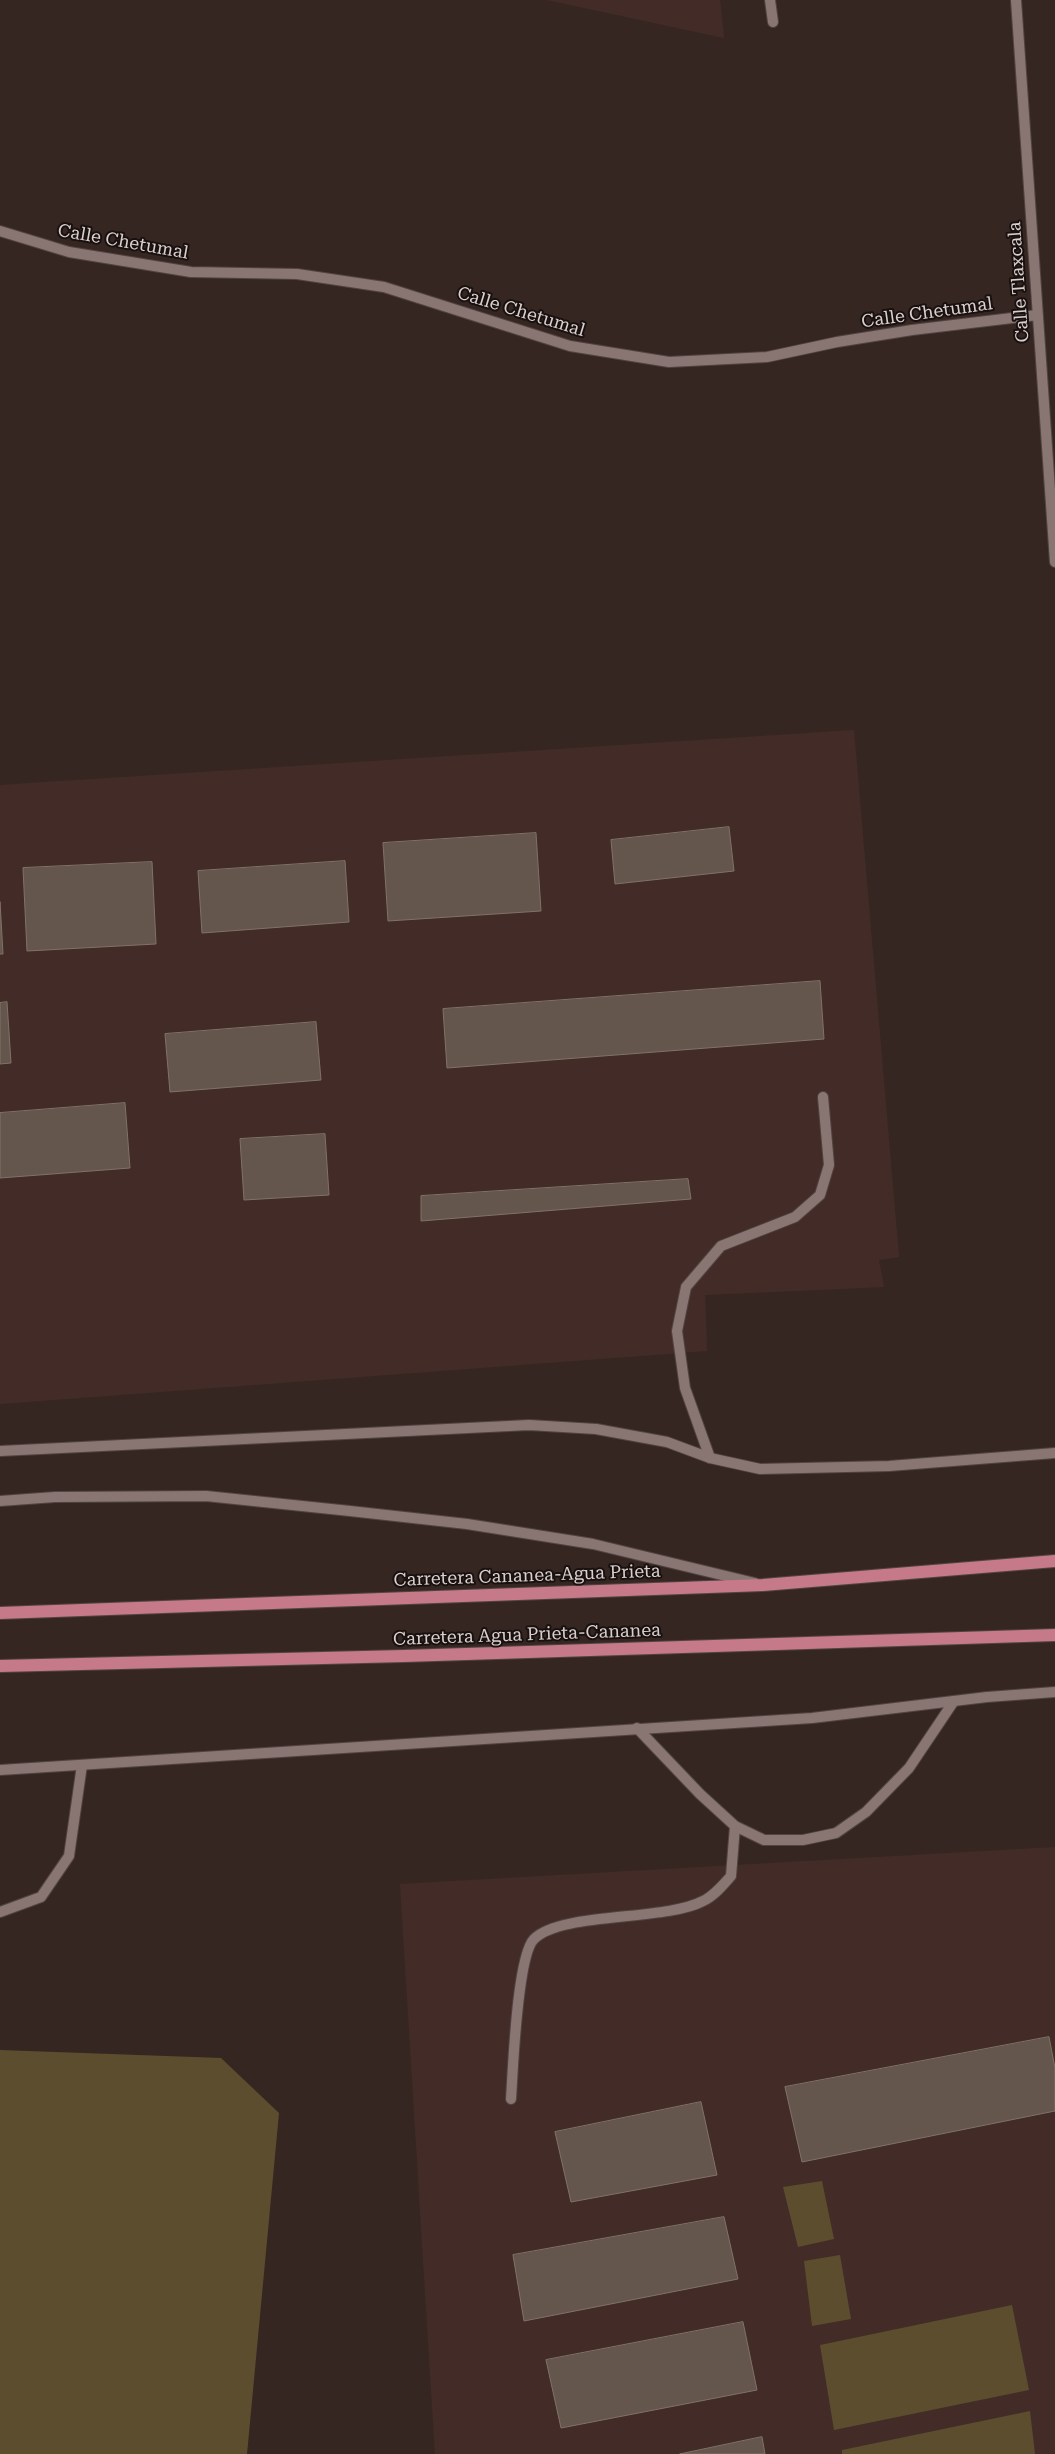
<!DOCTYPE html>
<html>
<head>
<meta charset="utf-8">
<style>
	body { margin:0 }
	canvas { display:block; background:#352622 }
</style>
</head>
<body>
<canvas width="1055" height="2454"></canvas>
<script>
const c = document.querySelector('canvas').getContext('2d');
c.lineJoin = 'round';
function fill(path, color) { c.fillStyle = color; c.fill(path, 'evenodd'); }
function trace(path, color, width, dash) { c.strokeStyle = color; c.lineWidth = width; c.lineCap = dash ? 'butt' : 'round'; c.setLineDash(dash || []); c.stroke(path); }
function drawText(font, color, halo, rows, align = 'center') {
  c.font = font + ' "Roboto Serif",serif'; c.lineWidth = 4; c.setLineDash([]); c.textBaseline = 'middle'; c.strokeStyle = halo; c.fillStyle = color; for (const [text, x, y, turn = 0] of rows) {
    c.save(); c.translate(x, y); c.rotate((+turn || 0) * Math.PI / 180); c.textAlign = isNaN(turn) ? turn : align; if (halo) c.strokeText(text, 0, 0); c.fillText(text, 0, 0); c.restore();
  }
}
const built = new Path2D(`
	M547,0H720L724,38Z
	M854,730L899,1257L879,1260L884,1287L705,1295L707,1351L0,1404V785Z
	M1055,1847V2454H435L400,1884Z`);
const green = new Path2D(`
	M0,2050L221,2058L279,2113L247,2454H0Z
	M822,2181L834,2239L798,2247L783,2187Z
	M840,2255L851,2319L812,2326L804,2261Z
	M1012,2305L1029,2390L834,2430L820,2345Z
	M1030,2411L1035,2454H842V2450Z`);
const building = new Path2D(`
	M729,827L734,871L615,884L611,840Z
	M536,833L541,911L388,921L383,843Z
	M345,861L349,922L202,933L198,871Z
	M152,862L156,944L27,951L23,868Z
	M0,902L3,954H0Z
	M820,981L824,1039L447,1068L443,1009Z
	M7,1002L11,1063L0,1064V1003Z
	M316,1022L321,1080L170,1092L165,1034Z
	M125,1103L130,1168L0,1178V1113Z
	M325,1134L329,1195L244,1200L240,1139Z
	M688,1179L691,1199L421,1221V1196Z
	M1049,2037L1055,2068V2111L802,2162L785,2087Z
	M701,2102L717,2175L571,2202L555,2132Z
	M724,2217L738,2279L524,2321L513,2255Z
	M743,2322L757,2390L561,2428L546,2360Z
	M762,2437L765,2454H680Z`);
const service = new Path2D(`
	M710,1458L685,1388L677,1331L686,1287L721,1246L795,1217L820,1195L829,1165L823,1097
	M637,1728L700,1794L735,1826L764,1840H803L836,1833L866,1812L909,1768L954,1701
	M0,1912L41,1897L69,1856L82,1765
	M511,2099C513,2070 517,1956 534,1939C560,1912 666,1921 703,1901C714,1896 723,1885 731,1876L735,1826`);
const minor = new Path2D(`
	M770,0L773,22
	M1016,0L1055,562
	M0,231L69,252L191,272L297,274L384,287L570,346L669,362L767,357L837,342L912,330L1037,315
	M0,1451L529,1425L596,1429L667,1442L710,1458L760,1469L889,1466L1055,1453`);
const tertiary = new Path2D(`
	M0,1501L55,1497L206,1496L350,1511L467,1524L593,1544L755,1583
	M0,1770L812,1718L987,1697L1055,1692`);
const primary = new Path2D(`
	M0,1613L763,1585L1055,1561
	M0,1666L404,1656L1055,1635`);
const streetNames = [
	["Calle Chetumal",123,242,10],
	["Calle Tlaxcala",1019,282,-94],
	["Calle Chetumal",521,312,17],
	["Calle Chetumal",927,313,-8],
	["Carretera Cananea-Agua Prieta",527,1576,-2],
	["Carretera Agua Prieta-Cananea",527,1635,-2]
];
fill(built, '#432c27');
fill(green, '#5c4d2f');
fill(building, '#64564c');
trace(building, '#807267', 1);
trace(service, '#514442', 12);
trace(minor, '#514442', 12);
trace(tertiary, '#514442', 12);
trace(primary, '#514442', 14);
trace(service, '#897672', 10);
trace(minor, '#897672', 10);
trace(tertiary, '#897672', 10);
trace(primary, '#c67988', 12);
drawText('18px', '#dacfcd', '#18110f', streetNames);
</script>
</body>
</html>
